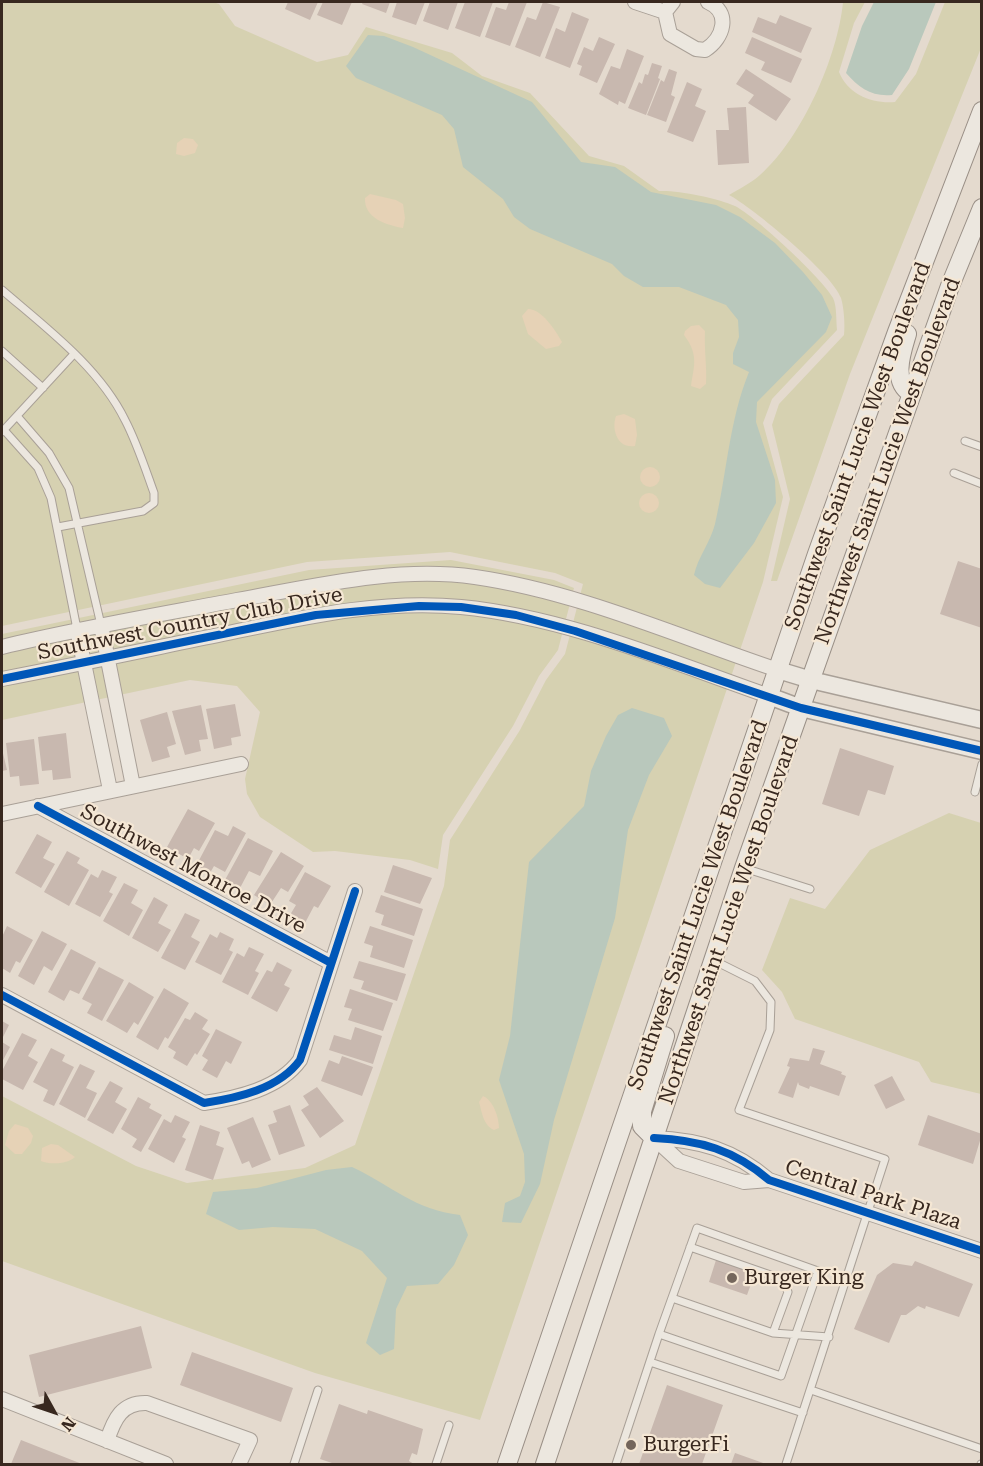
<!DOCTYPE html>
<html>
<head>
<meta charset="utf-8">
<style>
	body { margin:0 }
	#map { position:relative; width:983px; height:1466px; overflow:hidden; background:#e4dace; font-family:"Roboto Serif",serif }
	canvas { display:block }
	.frame { position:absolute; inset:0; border:3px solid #38281f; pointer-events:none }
	.north { position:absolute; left:24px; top:1382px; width:60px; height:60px; -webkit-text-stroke:4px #f5e7d4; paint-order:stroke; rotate:130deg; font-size:16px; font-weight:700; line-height:24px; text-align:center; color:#38281f }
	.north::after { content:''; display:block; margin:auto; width:21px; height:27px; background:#38281f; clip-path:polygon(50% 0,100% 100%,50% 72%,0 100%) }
</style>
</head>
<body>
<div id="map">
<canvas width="983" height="1466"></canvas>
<div class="frame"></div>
<div class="north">N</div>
</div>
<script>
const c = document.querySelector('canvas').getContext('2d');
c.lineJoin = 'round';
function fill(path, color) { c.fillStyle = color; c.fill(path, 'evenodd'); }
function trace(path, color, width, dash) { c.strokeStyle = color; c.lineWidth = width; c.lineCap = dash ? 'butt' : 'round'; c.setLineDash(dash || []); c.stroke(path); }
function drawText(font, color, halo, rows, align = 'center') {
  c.font = font + ' "Roboto Serif",serif'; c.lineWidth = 4.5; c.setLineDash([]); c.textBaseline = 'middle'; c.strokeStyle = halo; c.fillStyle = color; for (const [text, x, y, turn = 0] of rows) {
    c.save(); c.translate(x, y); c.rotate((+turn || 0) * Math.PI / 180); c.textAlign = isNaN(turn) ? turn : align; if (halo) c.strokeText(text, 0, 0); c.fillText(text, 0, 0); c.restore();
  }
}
const green = new Path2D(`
	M2,2H213L219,4L235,26L317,62L348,55L366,27L452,53L482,76L530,93L589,156L624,166L659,191C677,190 718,198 735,206C755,216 823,279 833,298C837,306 836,321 837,330L772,399L763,423L783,497L763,582L480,1420L315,1373L2,1261V1096L136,1166L187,1183L305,1168L355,1145L444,886L450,840L520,730L546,680L565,654L583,584L555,573L450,552L307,562L2,626Z
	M843,2H865L854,23L839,72C848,95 873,104 895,102L916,74L945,2H981V48L850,374L777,581H771L790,499L772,425L779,404L844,335C845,324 844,308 841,298C833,274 752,207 729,195C739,189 751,183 760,175C802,138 838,56 843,2Z
	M451,560L554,580L574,588L558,650L539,676L513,726L443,835L438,869L410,860L335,851L313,852L260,817L247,794L245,779L260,712L237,686L190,680L2,720V634L309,570Z
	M949,813L981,823V1094L931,1082L919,1062L795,1019L782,992L762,970L790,898L825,909L870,850Z`);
const sand = new Path2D(`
	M184,138L193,139L198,145L195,153L184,156L176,154L177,143Z
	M370,194L396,200L403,204L405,218L403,228C386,225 364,218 365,198Z
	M528,309C542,309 556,331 562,342L559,346L546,349L528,334L522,316Z
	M699,325L705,331C704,349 707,367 706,384L700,389L691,386C694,365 699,355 684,335L685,331L691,326Z
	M624,414L635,419L637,435L635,446C618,449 611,430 616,416Z
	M640 477a10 10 0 1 1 20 0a10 10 0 1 1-20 0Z
	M639 503a10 10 0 1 1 20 0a10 10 0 1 1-20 0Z
	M483,1096C493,1100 499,1117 499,1128L494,1130C483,1125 482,1112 479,1102Z
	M15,1124L28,1128L33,1136L31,1143L22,1154H15L5,1145L9,1131Z
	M51,1144L58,1145L75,1157C68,1164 50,1165 41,1161L42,1148Z`);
const water = new Path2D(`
	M874,2H936L909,69L892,95C872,97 859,88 846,73L862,26Z
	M368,35L384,36L413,47L532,102L581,162L615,167L651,192L716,205L740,217L775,243L803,272L822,295L832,317L826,332L757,402L756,422L775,480L776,503L754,543L720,588L705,584L694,575C698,557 710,543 715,524C727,473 729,421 749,372L733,364V353L739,337L738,320L726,305L679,287H643L624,276L612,264L530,229L514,217L503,199L463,167L454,129L442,115L356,78L346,66Z
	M632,708L664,718L672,736L649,775L628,830L615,918L554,1120L540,1184L521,1223L502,1222L505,1203L520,1196L525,1182L524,1154L499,1080L510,1036L529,862L584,806L591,771L606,736L618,715Z
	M352,1167C392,1186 415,1210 460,1215L468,1235L454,1265L438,1284L407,1286L396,1309L394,1349L380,1355L366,1343L387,1278L362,1251L315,1229L273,1227L239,1230L206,1214L213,1192L257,1188L326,1170Z`);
const building = new Path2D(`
	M288,2H318L310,20L285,9Z
	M323,2H352L342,25L317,15Z
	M363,2H390L386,13L362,4Z
	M397,2H425L416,25L392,17Z
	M430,2H458L448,30L423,21Z
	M465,2H493L480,37L455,28Z
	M509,2H527L510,46L485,37L496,7L506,10Z
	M543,2L560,7L540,57L515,47L527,17L536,20Z
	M572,12L589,19L570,68L545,58L556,28L565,32Z
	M780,15L812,28L801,53L752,32L758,17L776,24Z
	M599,37L615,44L597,83L579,75L582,66L577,64L584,47L593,51Z
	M752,37L802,59L791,83L761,70L765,62L745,53Z
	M627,49L644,56L625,104L619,101L618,105L599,94L611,66L620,69Z
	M652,63L662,66L658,78L660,79L646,115L628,108L639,82L642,84L645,74L648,75Z
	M669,69L677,72L671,95L675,97L666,122L647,115L661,80L664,82Z
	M746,69L791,99L776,121L748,103L754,95L736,84Z
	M687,82L702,89L695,106L706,111L693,142L667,132Z
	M746,107L749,163L718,165L716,130H729L727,108Z
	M958,561L982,569V628L940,614Z
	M235,704L241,736L231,738L232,745L214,749L206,709Z
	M201,705L208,739L199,740L201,751L185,755L172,711Z
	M167,712L176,744L167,747L170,757L152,762L140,720Z
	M66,733L71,778L53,780L52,770L42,771L38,737Z
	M34,739L39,784L20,786L19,776L10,777L6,743Z
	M840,748L894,766L885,795L868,790L859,816L822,804Z
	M2,749L7,770L2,771Z
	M188,809L215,823L199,851L194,848L188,859L167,847Z
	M233,826L246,833L225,872L214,866L210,873L196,866L215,830L228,836Z
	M37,834L52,842L43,858L55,864L41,888L15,873Z
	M248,838L273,851L260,876L249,871L240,888L225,880Z
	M67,851L80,858L77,863L89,870L69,906L44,892Z
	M281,852L304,866L288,892L281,888L270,905L254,895Z
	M393,865L432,878L420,904L384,892Z
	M102,870L117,877L109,892L113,894L100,917L75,904L91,874L98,878Z
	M305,872L331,886L318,908L314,906L305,923L290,915L296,905L289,901Z
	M124,883L138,890L131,903L143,910L129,936L103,921Z
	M381,895L423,909L414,936L381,925L384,915L375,912Z
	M154,897L168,905L158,923L171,930L158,952L132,938Z
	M185,913L200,920L191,937L200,942L185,970L161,958Z
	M7,926L33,940L20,963L16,961L10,973L2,968V937Z
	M370,926L413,940L404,968L370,957L373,946L364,943Z
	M42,931L67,944L52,971L44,966L34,985L18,976Z
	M220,932L234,939L229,950L233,952L221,975L195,962L210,934L217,938Z
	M249,947L264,954L255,971L259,973L248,995L222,982L237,953L244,957Z
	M71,949L96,962L79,994L70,990L64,1001L48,992Z
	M359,961L406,974L397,1001L361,989L364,981L353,978Z
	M277,962L292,970L284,985L290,988L277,1012L251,998L267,970L272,972Z
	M99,967L124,980L102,1021L87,1013L92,1004L82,999Z
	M129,982L154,997L138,1025L134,1022L127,1033L106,1021Z
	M164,988L189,1003L168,1039L165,1037L158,1050L136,1037Z
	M350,989L393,1003L383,1031L348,1020L352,1009L344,1007Z
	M195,1012L208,1020L202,1029L210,1034L197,1055L195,1053L187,1066L173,1058L176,1052L168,1047L185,1018L190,1020Z
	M2,1021L9,1025L2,1039Z
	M355,1027L382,1036L373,1064L329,1050L334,1035L351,1040Z
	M216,1029L242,1042L231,1064L226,1061L217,1078L202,1070L208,1060L202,1056Z
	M22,1033L37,1040L28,1056L38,1062L23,1090L2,1079V1071Z
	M2,1042L10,1047L2,1062Z
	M51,1048L65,1055L62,1061L74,1067L54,1106L43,1101L48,1090L33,1082Z
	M813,1048L825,1051L820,1064L842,1072L841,1074L846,1076L839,1096L810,1086L809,1089L799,1085L798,1082L793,1098L778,1093L790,1067L787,1066L790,1058L809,1061Z
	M342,1056L373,1067L362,1096L321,1081L329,1060L339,1064Z
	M80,1064L95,1071L86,1088L97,1093L85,1118L59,1104Z
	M892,1076L905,1100L886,1109L874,1085Z
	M110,1081L123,1088L115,1102L127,1109L113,1134L87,1120Z
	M317,1087L344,1121L320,1138L301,1110L309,1105L303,1096Z
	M138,1097L151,1104L149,1108L162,1115L141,1152L132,1147L137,1139L121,1129Z
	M290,1105L305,1146L279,1155L268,1125L277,1122L273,1111Z
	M175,1115L190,1122L182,1137L186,1139L174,1163L148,1149L164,1119L171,1123Z
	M928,1115L982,1134L973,1164L918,1145Z
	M253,1117L271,1160L252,1168L249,1161L242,1164L227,1128Z
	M200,1125L220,1132L216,1145L224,1148L213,1180L185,1170Z
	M716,1260L755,1273L747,1295L709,1282Z
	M915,1261L973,1284L959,1317L926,1306L925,1309L918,1306L906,1315H901L889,1343L854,1329L877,1275L893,1263L912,1266Z
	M141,1326L152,1368L39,1397L29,1355Z
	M192,1352L293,1388L281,1422L180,1385Z
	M667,1385L723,1405L702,1464H639Z
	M339,1404L367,1414L368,1410L423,1429L417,1455L412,1453L409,1461L414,1464H335L320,1459Z
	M21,1440L82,1464H11Z
	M735,1453L766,1464H731Z`);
const service = new Path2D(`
	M2,290C45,327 99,367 125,420C137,443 145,468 154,493V503L143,511L58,527
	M2,351L43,388
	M17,416L49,453L69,488L101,625
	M4,430L38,468L51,498L77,629
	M2,432L73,355
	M965,441L982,447
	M954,473L982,484
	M975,792L982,764
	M744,868L810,889
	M715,961L755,981L771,1002L770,1030L739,1110L885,1159L786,1464
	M697,1228L818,1271L781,1376L659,1334Z
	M690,1247L782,1279L788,1292L773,1333
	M672,1298L773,1333L829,1337
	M650,1362L803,1413
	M811,1390L982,1449
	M294,1464L318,1390
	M436,1464L449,1425
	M616,1464L659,1334
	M981,1464H982`);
const minor = new Path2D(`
	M635,2L665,12
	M673,2L665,12L670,34L696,49L705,50C724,38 731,12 708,2
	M101,625L133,786
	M77,629L110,790
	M2,647C80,628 158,615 237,600C315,586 396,566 475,577C579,592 679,637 778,670
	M2,679C76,665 150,649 223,634C301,618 381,599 461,607C565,617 671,662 769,696
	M38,806L331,963
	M2,814L241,764
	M2,995L204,1103C237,1098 279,1089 300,1060L355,891
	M654,1138C700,1140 734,1150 769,1180L982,1251
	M654,1138L679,1161L744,1182L769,1180
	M2,1399L166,1464
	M107,1441C114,1419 122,1402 147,1403L250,1440L239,1464`);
const tertiary = new Path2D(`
	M778,670L811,680L982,720
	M769,696L801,708L982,751`);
const secondary = new Path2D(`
	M907,334C902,351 891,381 911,393
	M654,1138L642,1126V1111L665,1036
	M507,1464L817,554L897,332L982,111
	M545,1464L744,868L950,286L982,208`);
const cycleway = new Path2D(`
	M2,679L316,615L419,606L461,607L516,615L575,631L801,708L982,751
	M38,806L331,963
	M2,995L204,1103C237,1098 279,1089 300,1060L355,891
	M654,1138C700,1140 734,1150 769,1180L982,1251`);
const markers = [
	[732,1278,6,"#74665c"],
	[631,1445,6,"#74665c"]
];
const streetNames = [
	["Southwest Saint Lucie West Boulevard",858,446,-70],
	["Northwest Saint Lucie West Boulevard",888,461,-70],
	["Southwest Country Club Drive",190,624,-11],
	["Southwest Monroe Drive",193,869,28],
	["Southwest Saint Lucie West Boulevard",698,905,-71],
	["Northwest Saint Lucie West Boulevard",729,920,-71],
	["Central Park Plaza",873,1195,18]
];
const poiNames = [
	["Burger King",744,1278],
	["BurgerFi",643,1445]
];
fill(green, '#d6d1b1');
fill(sand, '#e6d2b6');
fill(water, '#b9c8bc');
fill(building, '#c8b8af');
trace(service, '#a9a097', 9);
trace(minor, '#a9a097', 16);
trace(tertiary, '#a9a097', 19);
trace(secondary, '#998f86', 20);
trace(service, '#ece7df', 7);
trace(minor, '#ece7df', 14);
trace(tertiary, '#ece7df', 16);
trace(secondary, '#ece7df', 18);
trace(cycleway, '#0057b8', 8);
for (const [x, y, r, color] of markers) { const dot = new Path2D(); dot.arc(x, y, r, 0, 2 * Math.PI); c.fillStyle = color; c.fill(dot); trace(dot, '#f5e7d4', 2); }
drawText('21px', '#38281f', '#f5e7d4', streetNames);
drawText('21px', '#38281f', '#f5e7d4', poiNames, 'left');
</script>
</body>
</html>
